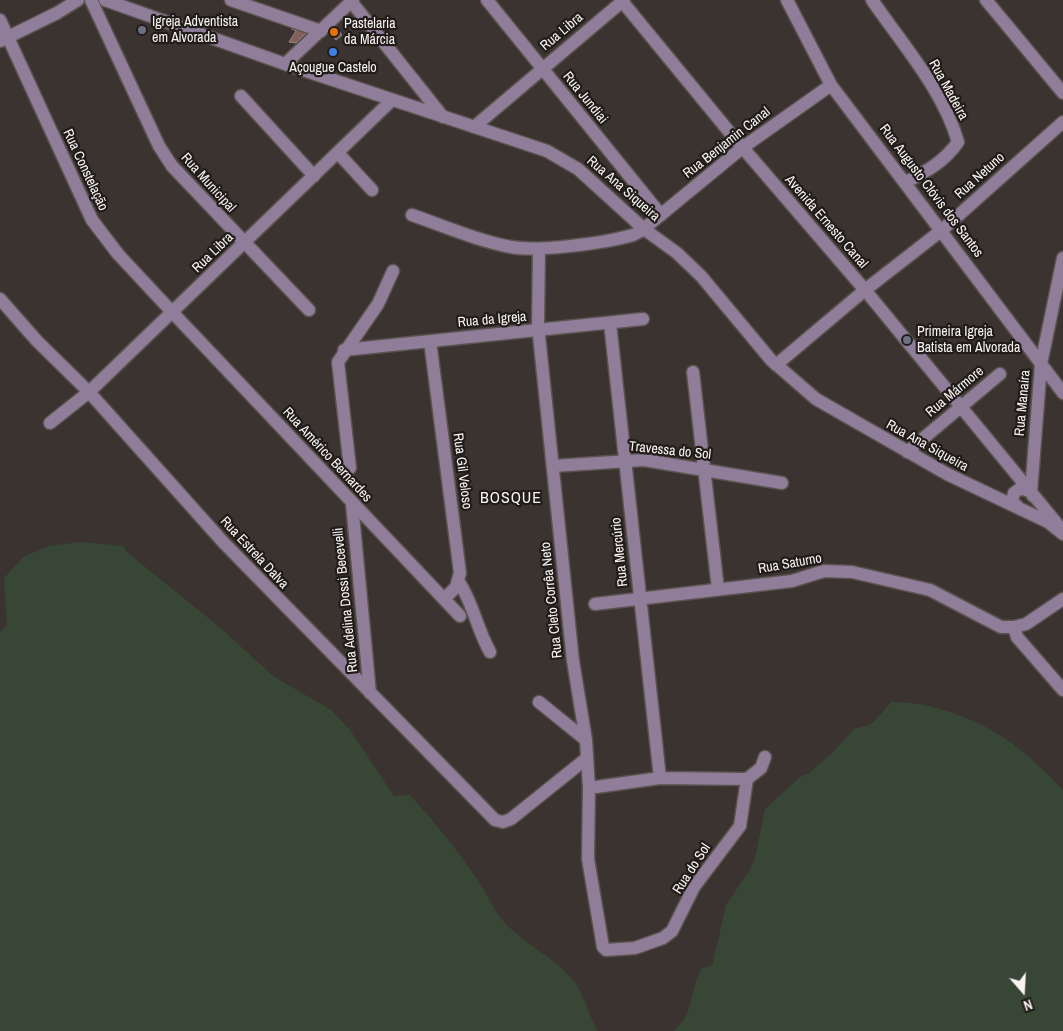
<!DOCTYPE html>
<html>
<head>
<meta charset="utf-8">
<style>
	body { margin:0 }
	#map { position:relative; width:1063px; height:1031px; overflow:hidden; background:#3b332f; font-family:"Archivo Narrow",sans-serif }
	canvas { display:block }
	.north { position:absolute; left:998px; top:966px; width:50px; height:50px; -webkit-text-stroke:4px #1f1c1a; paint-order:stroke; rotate:161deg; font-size:14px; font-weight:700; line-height:20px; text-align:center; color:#f9f3f1 }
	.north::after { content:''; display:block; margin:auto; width:18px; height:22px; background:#f9f3f1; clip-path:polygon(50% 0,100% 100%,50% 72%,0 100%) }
</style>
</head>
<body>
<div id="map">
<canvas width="1063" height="1031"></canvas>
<div class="north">N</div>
</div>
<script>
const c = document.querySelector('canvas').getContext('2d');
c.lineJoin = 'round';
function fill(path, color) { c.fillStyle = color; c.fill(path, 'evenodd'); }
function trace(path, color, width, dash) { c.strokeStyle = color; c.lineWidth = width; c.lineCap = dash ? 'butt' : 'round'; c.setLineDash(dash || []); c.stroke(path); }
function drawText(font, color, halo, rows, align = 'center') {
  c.font = font + ' "Archivo Narrow",sans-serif'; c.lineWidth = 4.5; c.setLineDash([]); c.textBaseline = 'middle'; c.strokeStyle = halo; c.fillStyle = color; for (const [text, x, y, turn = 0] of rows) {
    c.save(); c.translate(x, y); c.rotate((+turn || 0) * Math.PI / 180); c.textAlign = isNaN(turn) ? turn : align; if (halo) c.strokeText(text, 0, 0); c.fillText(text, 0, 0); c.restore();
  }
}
const green = new Path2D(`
	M80,542L123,546L128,553L223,630L273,676L331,710L350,730L394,796L410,795C434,821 457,850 477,879C486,892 493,908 503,921C524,944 553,956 573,980C585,995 588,1015 598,1031H0V632L7,626L4,578L23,557L49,546Z
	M891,702C928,701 972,717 1003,737C1025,751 1045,772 1063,790V1031H673C695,1016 689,988 702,968L712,966L726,905L749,871L755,858L765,809L800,777L809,773L832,753L854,729L872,724Z`);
const building = new Path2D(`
	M295,24L309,30L296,43L289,42L296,31L292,29Z
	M336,27L342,35L336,40L329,32Z`);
const minor = new Path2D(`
	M91,0L159,146L172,166L309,310
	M105,0L285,64L547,151L578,169L644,229L677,253L701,276L771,360L816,399L947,474L1048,522L1063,534
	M231,0L321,31
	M350,0L443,117
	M487,0L661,215
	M621,0L731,134L865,290L1058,525
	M787,0L831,85L1063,393
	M872,0C903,45 943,90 958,142C945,161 926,172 906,182
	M986,0L1063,93
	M0,20L92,220L118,254L173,313L460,616
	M0,41L57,13L78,0
	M285,64L353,0
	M241,96L314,176
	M474,127L624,0
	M338,153L372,190
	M412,215C444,226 478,241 511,247C538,252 605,243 633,235L641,231L742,148L831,85
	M539,249L538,326L573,661L586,740L589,788L588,859L603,947L606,950L635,948L663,938L672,931L694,887L740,826L747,779
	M0,299L37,341L89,392L223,542L495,820L503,822L511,819L587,758
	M610,323L660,778
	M430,341L460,573L456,587L444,599
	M344,350L643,319
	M776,365L865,290L942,230L1063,122
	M693,372L718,589
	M50,423L89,392L392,100
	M907,452L1000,374
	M553,466L644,460L782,483
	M350,468L338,362L378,304L393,271
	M1033,496L1031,492L1041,364L1063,258
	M352,504L370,693
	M1020,509L1012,501L1014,493L1021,488L1031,492
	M459,582C473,603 477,629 490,652
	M595,604L792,581L824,571L852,572L930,590L1001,627H1014L1026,624L1063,599
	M1014,627L1017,637L1063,690
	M539,702L586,740
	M747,779L761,768L765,757
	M589,788L660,778L747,779`);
const markers = [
	[142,30,5,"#6b7280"],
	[334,32,5,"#e8710a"],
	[333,52,5,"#3f7fe0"],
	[907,340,5,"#6b7280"]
];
const poiNames = [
	["Igreja Adventista",152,22],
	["em Alvorada",152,38],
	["Pastelaria",344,24],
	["da Márcia",344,40],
	["Açougue Castelo",333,68,"center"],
	["Primeira Igreja",917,332],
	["Batista em Alvorada",917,348]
];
const streetNames = [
	["Rua Libra",562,32,-40],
	["Rua Madeira",948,90,61],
	["Rua Jundiai",585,98,51],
	["Rua Benjamin Canal",727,143,-38],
	["Rua Constelação",85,170,65],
	["Rua Netuno",980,176,-42],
	["Rua Municipal",208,183,48],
	["Rua Ana Siqueira",623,189,41],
	["Rua Augusto Clóvis dos Santos",931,191,53],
	["Avenida Ernesto Canal",826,222,49],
	["Rua Libra",213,253,-44],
	["Rua da Igreja",492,320,-5],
	["Rua Mármore",955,392,-40],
	["Rua Manaíra",1023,403,-85],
	["Rua Ana Siqueira",927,446,29],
	["Travessa do Sol",670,451,6],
	["Rua Américo Bernardes",327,455,47],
	["Rua Gil Veloso",462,471,83],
	["Rua Mercúrio",620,552,-96],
	["Rua Estrela Dalva",254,553,47],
	["Rua Saturno",790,564,-10],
	["Rua Adelina Dossi Becevelli",346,600,-96],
	["Rua Cleto Corrêa Neto",552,600,-96],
	["Rua do Sol",692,869,-57]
];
const quarterNames = [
	["BOSQUE",511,499]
];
fill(green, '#374635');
fill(building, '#84605d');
trace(building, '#958a89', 1);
trace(minor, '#59524e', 15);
trace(minor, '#907d99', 12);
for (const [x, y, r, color] of markers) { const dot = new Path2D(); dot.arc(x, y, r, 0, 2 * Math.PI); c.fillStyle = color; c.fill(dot); trace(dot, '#1f1c1a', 2); }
drawText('14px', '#f9f3f1', '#1f1c1a', poiNames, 'left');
drawText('14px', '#f9f3f1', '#1f1c1a', streetNames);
c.letterSpacing = '1px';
drawText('16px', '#f9f3f1', '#1f1c1a', quarterNames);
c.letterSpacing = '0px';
</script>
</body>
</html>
